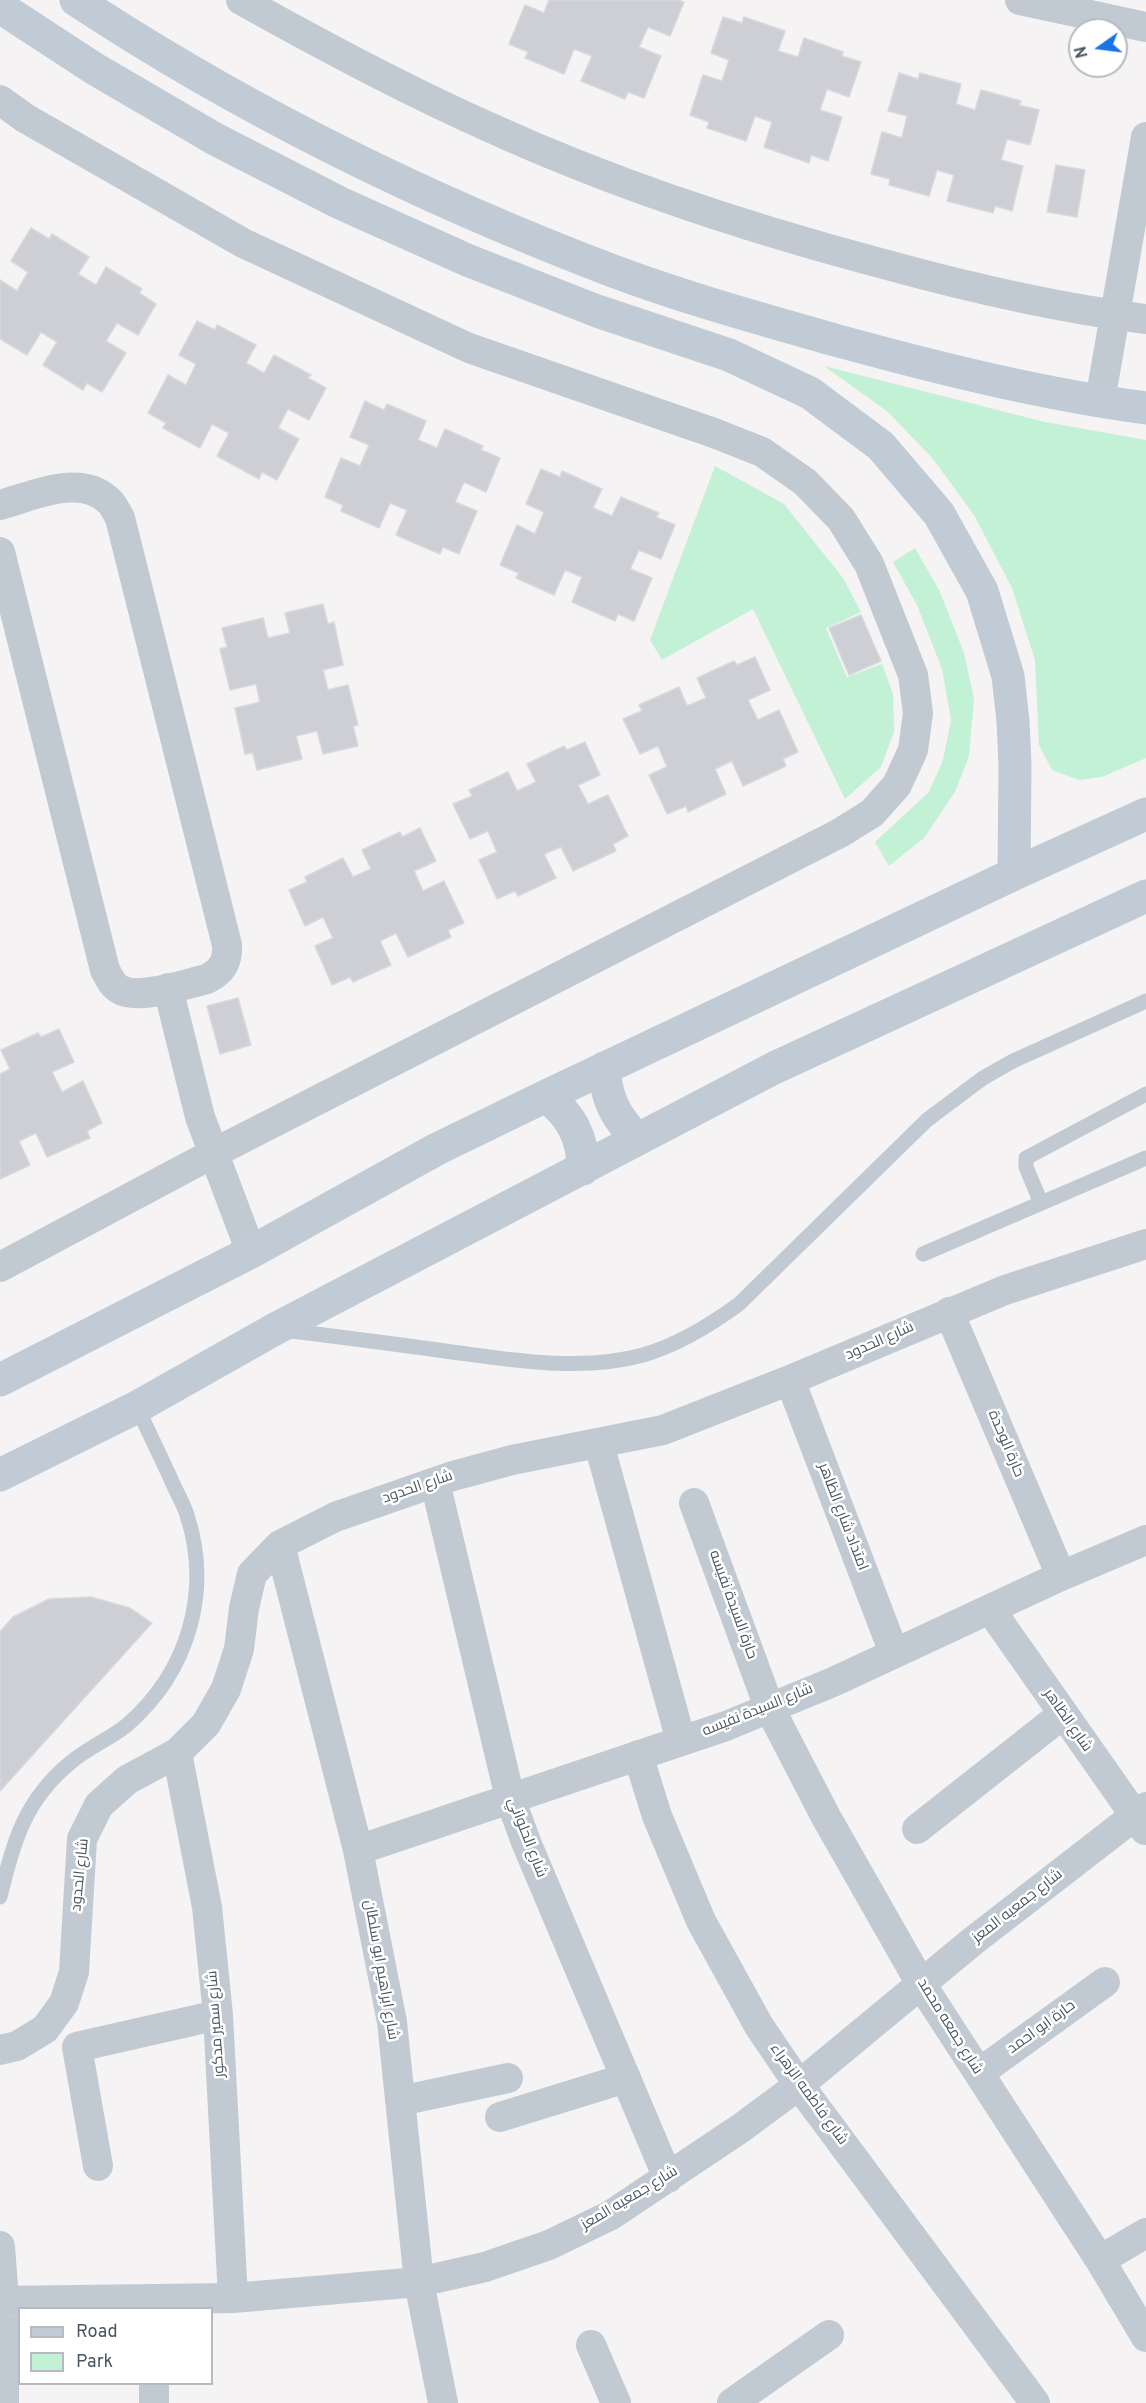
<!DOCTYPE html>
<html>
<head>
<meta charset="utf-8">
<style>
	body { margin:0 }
	#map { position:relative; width:1146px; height:2403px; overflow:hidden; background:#f5f3f3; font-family:Overpass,sans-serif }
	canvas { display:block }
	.legend { position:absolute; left:18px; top:2307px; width:195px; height:78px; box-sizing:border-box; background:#fff; border:2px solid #b7bbc0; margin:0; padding:8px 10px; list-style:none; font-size:18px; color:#4a5661 }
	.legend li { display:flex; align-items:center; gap:12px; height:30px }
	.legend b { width:30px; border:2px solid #b7bbc0 }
	.north { position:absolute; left:1068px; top:18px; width:60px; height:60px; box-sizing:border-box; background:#fff; border:2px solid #b7bbc0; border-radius:50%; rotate:256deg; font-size:16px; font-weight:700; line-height:24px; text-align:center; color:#4a5661 }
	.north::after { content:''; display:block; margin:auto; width:21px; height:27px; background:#1a73e8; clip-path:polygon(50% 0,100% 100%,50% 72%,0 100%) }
</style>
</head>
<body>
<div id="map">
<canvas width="1146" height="2403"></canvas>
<ul class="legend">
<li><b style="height:8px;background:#c1cbd6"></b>Road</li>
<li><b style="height:16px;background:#c3f1d5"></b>Park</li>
</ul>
<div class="north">N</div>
</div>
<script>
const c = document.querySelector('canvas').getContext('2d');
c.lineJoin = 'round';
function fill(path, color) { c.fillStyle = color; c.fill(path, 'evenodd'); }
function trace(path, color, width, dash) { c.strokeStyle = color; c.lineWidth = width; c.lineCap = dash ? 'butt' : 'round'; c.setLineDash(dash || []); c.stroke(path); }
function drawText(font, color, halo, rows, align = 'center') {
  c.font = font + ' Overpass,Cairo,sans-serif'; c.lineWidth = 5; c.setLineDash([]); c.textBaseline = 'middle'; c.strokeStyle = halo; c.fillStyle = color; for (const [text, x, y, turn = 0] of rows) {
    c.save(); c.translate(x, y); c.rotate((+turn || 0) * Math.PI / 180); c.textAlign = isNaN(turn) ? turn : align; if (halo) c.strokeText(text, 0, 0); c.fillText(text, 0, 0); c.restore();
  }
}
const green = new Path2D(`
	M824,366L1045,422L1146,440V758L1102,777L1079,780L1052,770L1039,745L1035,660L1012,588L974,515L933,459L888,412Z
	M715,466L784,504L843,578L861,612L826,628L847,677L882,664L893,694L894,732L881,767L845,799L753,609L662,660L650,640Z
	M915,548L940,592L964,653L974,699L969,756L955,792L924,838L889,866L875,842L929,792L943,760L951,720L942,669L917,605L893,562Z`);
const building = new Path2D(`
	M549,0H678L684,2L670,36L648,27L639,47L661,56L644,98L628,92L625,99L581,81L592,56L574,49L564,74L525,58L528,52L509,44L525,5L544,13Z
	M723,17L742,23L744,17L785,31L778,51L798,57L804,38L843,52L842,56L861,62L849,97L827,89L820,110L842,117L828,161L811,155L809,163L764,147L772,122L755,116L746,141L707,128L709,122L690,115L703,75L722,81L729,60L711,53Z
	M899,73L918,79L920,73L961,84L956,104L975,110L981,90L1021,101L1019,105L1039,110L1030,145L1007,139L1001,160L1023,166L1012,211L995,206L993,213L947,201L954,175L937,170L929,196L889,185L890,179L871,174L882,132L902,138L907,116L888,111Z
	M1056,165L1085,170L1077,217L1047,212Z
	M31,228L49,239L52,234L89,257L78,274L96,285L106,267L142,289L139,293L156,304L138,335L117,323L106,341L126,353L102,392L87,383L83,390L43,365L57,342L41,332L27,355L0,339V280L17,291L28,272L11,261Z
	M197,321L215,330L217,325L256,345L246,363L264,373L274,355L311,375L308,378L326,388L309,420L288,409L278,428L299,439L277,480L262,472L259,479L217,456L229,433L212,424L200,448L163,428L166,423L148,413L168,375L186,385L196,364L179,355Z
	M365,401L384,410L387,404L426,421L418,440L437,448L445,429L483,446L481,450L500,458L486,492L464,482L455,502L477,511L459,554L443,547L440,554L396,535L407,510L390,503L379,528L341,511L343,505L325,497L341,458L360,466L369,445L350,437Z
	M541,469L560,477L562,471L602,489L593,508L612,516L621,497L659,513L656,517L675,525L661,559L639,550L630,569L652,578L634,621L618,614L615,621L572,602L582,577L565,570L554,595L516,578L519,573L500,565L517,525L535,534L544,512L526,504Z
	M323,604L328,624L334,622L343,665L323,670L328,690L348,685L358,725L353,726L358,746L323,754L317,731L296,736L302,759L257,770L253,753L245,754L235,708L260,702L256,684L230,690L220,649L227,647L222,628L263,618L268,638L290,633L285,613Z
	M861,615L881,661L849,675L829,628Z
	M755,657L770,690L748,700L758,720L779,710L798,752L783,759L786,766L743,786L732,761L715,769L726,794L688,812L686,806L667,814L649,775L667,767L658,746L640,754L623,719L642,711L639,705L679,687L687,706L706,698L697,678L734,661L737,665Z
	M585,742L600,775L578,785L588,804L608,795L628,836L613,844L616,851L573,871L561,847L544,854L556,878L518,896L515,891L497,899L479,860L497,852L488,831L470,839L453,804L472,796L469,790L508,772L517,791L536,782L527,764L564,746L567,750Z
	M420,828L436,861L414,871L423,891L444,881L464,923L448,930L451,937L408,957L396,933L380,941L391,965L353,982L350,977L332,985L315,946L333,938L323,917L305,926L289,890L307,882L305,877L343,858L353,877L371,869L362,850L400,832L402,837Z
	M238,998L251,1045L220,1054L207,1006Z
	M59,1029L74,1062L52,1072L62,1092L83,1081L102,1123L87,1131L90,1138L47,1157L36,1133L19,1141L30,1165L0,1179V1074L10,1069L1,1050L38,1033L41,1037Z
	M91,1597L130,1608L152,1623L0,1791V1632L13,1617L49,1599Z`);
const lane = new Path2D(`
	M1041,1203L1026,1167V1158L1146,1094
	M923,1254L1146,1158
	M284,1330C340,1337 396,1344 452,1352C513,1360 582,1372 643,1355C678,1345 709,1326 739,1304L927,1120L983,1078L1013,1061L1146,1001
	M0,1897C13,1842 25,1800 70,1763C87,1748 110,1739 127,1725C188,1672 212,1592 187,1515C183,1502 175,1490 170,1477C159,1454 148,1430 137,1407`);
const street = new Path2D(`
	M241,0C323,46 405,90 491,128C616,185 748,228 880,263C967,287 1056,308 1146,319
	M1020,0L1146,27
	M0,100L25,118L243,243L469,348L714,433L762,452L805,482L841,519L869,564L913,675L918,713L913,750L897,785L872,813L840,833L212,1154L0,1267
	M1100,401L1146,137
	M0,505C33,496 82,472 110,502C114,506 117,513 120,518L227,945C228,962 222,971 207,979C185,984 138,1001 119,989C112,985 109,977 105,970L0,552
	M168,988L200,1117L251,1252
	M949,1312L1061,1576
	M790,1380L894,1653
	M599,1444L681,1741
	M435,1482L510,1798L526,1842L668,2178
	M694,1503L769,1707L826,1817L921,1984L1100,2260L1146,2337
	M280,1545L358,1850L392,2022L419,2282L443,2403
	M990,1609L1145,1830
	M177,1753L207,1907L218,2015L233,2298
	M638,1755L657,1816L701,1921L759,2026L799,2085L1035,2403
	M917,1829L1063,1714
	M358,1850L726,1726L833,1682L1061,1576L1146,1540
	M0,2050L17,2046L45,2029L64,2003L74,1972L82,1839L99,1805L127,1780L177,1753L206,1724L226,1689L239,1649L244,1608L252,1574L280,1545L335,1517L453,1476L512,1460L663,1430L790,1380L1005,1290L1146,1244
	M979,2073L1105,1982
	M400,2101L508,2078
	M500,2117L626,2078
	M98,2166L77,2047L218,2015
	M0,2246L4,2301V2403
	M1100,2260L1146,2233
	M0,2301L233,2298L419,2282L485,2267L549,2245L611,2215L741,2128L799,2085L973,1941L1146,1807
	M591,2345L616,2403
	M154,2403V2384
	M732,2403L829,2335`);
const secondary = new Path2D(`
	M76,0C243,110 426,200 613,271C685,298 761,319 835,340C937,368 1041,394 1146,408
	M0,7L95,69L215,139L340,203L467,260L597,311L729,355L810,393L881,446L939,514L982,591L1008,676L1013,721L1015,765L1014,874
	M604,1068C606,1098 616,1119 638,1139
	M546,1096C571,1115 583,1137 583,1169
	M0,1380L251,1252L437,1149L546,1096L1014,874L1146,814
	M0,1475L137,1407L275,1329L774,1068L1146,896`);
const streetNames = [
	["شارع الحدود",880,1342,-24],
	["حارة الوحدة",1005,1444,67],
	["شارع الحدود",418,1488,-19],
	["امتداد شارع الظاهر",842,1517,69],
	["حارة السيدة نفيسه",732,1605,70],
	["شارع السيدة نفيسه",758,1711,-22],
	["شارع الظاهر",1067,1721,55],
	["شارع الحلواني",526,1838,69],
	["شارع الحدود",81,1875,-84],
	["شارع جمعيه المعز",1018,1907,-38],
	["شارع ابراهيم ابو سلطان",380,1970,80],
	["شارع سمير مدكور",217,2024,-94],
	["شارع جمعه محمد",949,2027,58],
	["حارة ابو احمد",1042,2028,-36],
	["شارع فاطمه الزهراء",808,2095,54],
	["شارع جمعيه المعز",630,2199,-31]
];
fill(green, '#c3f1d5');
fill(building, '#cdcfd5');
trace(building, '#d7d9de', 1.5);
trace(lane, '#c1cad2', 15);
trace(street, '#c1cad2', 30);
trace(secondary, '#c1cbd6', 33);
drawText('15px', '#4a5661', '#fff', streetNames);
</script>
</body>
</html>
